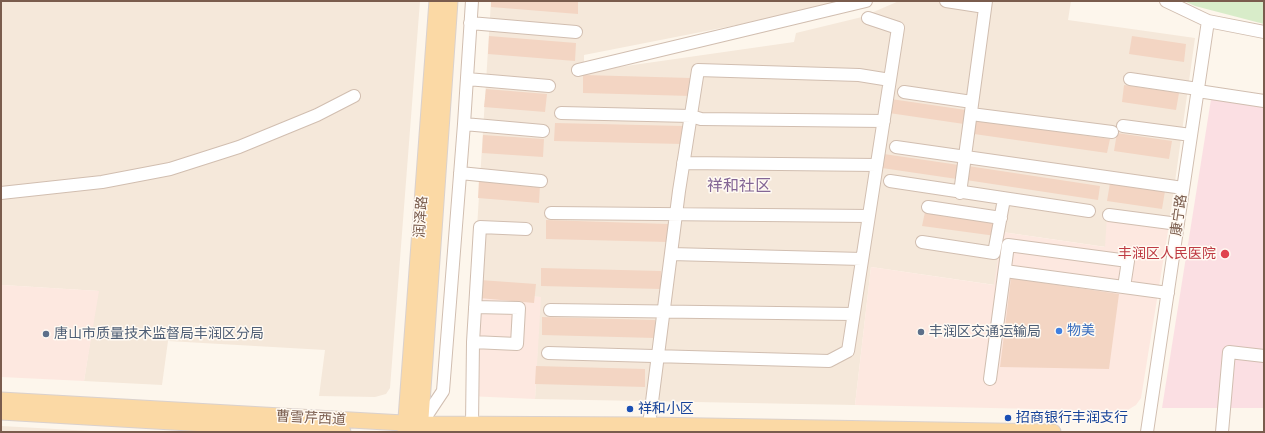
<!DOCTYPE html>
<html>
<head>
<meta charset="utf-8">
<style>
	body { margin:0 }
	#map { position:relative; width:1265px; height:433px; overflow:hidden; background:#fdf6ec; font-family:"Public Sans",sans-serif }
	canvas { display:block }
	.frame { position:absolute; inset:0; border:2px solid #7a5c4d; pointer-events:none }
</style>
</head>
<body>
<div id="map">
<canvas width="1265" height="433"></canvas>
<div class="frame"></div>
</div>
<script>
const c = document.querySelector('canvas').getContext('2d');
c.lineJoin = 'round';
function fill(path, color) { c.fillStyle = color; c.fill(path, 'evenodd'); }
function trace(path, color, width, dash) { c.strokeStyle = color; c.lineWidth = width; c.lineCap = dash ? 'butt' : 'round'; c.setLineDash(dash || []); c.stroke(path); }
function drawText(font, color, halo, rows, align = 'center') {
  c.font = font + ' "Public Sans","Noto Sans SC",sans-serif'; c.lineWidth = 3; c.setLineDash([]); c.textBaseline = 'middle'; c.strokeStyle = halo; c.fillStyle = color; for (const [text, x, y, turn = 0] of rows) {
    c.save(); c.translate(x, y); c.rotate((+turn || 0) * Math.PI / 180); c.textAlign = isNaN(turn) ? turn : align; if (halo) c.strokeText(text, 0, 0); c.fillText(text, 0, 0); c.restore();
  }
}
const residential = new Path2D(`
	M1,1H420L390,388L386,394L375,397L319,396L325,350L168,341L162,385L84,381L98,291L2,285L1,292Z
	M491,1H859L584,55V72L794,42L796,33L862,17L899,1H1071L1068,20L1195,38L1169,225L1106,247L1002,232L995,285L871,267L855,405L535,399L540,297L473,293Z
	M1,426L110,432H1Z`);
const commercial = new Path2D(`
	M1107,216L1169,225L1141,398L1136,405L1126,411L855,405L871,267L994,285L1002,232L1105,247Z
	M2,285L99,291L84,381L1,377Z
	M473,293L541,297L535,399L467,396Z`);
const medical = new Path2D(`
	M1212,93L1264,101V408H1162Z`);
const green = new Path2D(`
	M1184,1H1264V24L1195,6Z`);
const building = new Path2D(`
	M491,1H578V14L491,7Z
	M489,36L576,43L575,61L488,54Z
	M1132,36L1186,44L1184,62L1129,54Z
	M583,75L691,78V96L583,93Z
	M1124,85L1179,93L1176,110L1122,102Z
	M486,89L547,94L545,112L484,107Z
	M891,99L966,110L964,124L889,113Z
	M976,120L1110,139L1107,153L974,134Z
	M555,123L683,126L682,144L554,141Z
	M1117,133L1172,141L1169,159L1114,151Z
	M483,135L544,139L543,157L482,153Z
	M884,154L959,165L957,179L882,168Z
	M968,166L1100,186L1098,200L966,180Z
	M479,180L540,185L539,203L478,198Z
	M1110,183L1165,191L1162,209L1107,201Z
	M925,212L998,222L996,236L922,226Z
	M546,220L668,224V242L546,239Z
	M541,268L661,271V289L541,286Z
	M1011,278L1119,294L1109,369L1000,367Z
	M480,280L536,284L534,303L479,298Z
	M542,317L655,320V338L542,335Z
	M536,366L645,369V387L535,384Z`);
const minor = new Path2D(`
	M946,1L985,7
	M1166,1L1208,21L1264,32
	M470,23L576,32
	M578,70L866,1
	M467,79L549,86
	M1130,79L1198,89
	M1198,91L1264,101
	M904,92L972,102
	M561,113L691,116L701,119L884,121
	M971,114L1112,132
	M464,124L543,131
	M1123,126L1191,135
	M896,147L1183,188
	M683,163L877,165
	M460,173L541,181
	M890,181L1089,211
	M1,193L102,182L170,169L239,147L317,115L354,96
	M960,193L986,1
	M928,207L1001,218
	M551,213L869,216
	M1109,215L1178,224
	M922,242L994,253L1004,199
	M671,254L862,259
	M1005,271L1168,293
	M550,310L853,314
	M473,342L517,344L519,308L475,307
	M548,353L829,361L848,351L898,28L868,18
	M990,379L1008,245L1128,261L1124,287
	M421,424L443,391L464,124L472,1
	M472,424L473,342L480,227L526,229
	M649,425L679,191L698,70L859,75L890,80
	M1147,432L1208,21
	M1222,432L1229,352L1264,356`);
const major = new Path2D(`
	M1,400L421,424L649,425L1053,432
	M1,412L343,432
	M405,432L437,1
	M420,432L450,1`);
const markers = [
	[1225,254,5,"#e0444e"],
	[1059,331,4,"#3f7fe0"],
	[921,332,4,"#5c6f8a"],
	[46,334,4,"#5c6f8a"],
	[630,409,4,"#1a4fb4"],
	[1008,418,4,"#1a4fb4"]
];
const streetNames = [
	["康宁路",1179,215,-82],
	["润泽路",421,217,-86],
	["曹雪芹西道",311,418,3]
];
const healthNames = [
	["丰润区人民医院",1216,254]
];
const shopNames = [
	["物美",1067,331]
];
const serviceNames = [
	["丰润区交通运输局",929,332],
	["唐山市质量技术监督局丰润区分局",54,334]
];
const transitNames = [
	["祥和小区",638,409],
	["招商银行丰润支行",1016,418]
];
const quarterNames = [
	["祥和社区",739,186]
];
fill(residential, '#f5e8da');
fill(commercial, '#fde8e0');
fill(medical, '#fbdfe3');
fill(green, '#d8ecc9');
fill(building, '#f3d5c3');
trace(minor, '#d1beb0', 14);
trace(major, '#dad1cd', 17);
trace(minor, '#fff', 12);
trace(major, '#fbd9a5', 15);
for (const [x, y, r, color] of markers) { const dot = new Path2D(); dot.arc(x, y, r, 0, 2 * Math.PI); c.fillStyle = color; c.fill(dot); trace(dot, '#fffaf3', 1.5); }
drawText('14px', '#7a5c4d', '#fffaf3', streetNames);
drawText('14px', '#be3a42', '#fffaf3', healthNames, 'right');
drawText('14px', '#366cbe', '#fffaf3', shopNames, 'left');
drawText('14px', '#4e5e75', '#fffaf3', serviceNames, 'left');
drawText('14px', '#164399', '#fffaf3', transitNames, 'left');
drawText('16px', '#846695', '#fffaf3', quarterNames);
</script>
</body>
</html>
